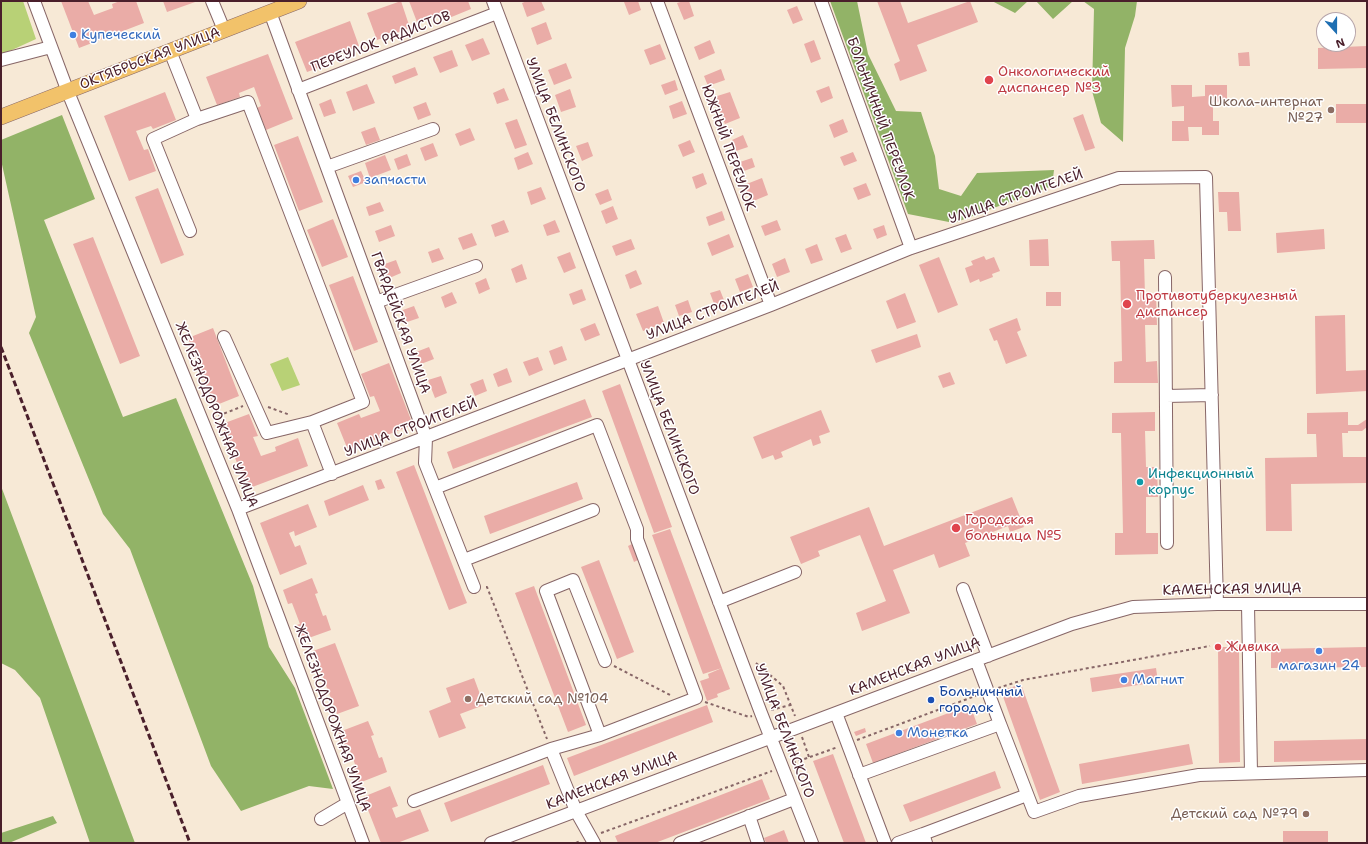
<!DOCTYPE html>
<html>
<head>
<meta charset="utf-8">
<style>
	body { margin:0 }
	#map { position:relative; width:1368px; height:844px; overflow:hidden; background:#f7e9d6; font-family:"Shantell Sans",sans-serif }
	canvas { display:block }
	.frame { position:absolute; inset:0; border:2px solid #4a1f2b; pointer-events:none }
	.north { position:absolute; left:1316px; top:12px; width:40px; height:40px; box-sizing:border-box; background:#fff; border:1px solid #b7a5aa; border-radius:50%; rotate:159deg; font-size:11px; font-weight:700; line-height:16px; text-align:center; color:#4a1f2b }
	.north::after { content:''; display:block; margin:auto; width:14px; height:18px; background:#1f6fb2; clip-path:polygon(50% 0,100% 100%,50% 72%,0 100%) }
</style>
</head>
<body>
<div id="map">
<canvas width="1368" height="844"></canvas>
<div class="frame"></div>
<div class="north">N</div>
</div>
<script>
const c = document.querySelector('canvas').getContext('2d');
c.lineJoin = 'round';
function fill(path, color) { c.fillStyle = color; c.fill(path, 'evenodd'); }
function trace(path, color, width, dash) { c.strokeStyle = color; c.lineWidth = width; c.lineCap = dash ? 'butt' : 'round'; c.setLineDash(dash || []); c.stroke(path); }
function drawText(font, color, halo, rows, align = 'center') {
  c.font = font + ' "Shantell Sans",sans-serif'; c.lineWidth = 3; c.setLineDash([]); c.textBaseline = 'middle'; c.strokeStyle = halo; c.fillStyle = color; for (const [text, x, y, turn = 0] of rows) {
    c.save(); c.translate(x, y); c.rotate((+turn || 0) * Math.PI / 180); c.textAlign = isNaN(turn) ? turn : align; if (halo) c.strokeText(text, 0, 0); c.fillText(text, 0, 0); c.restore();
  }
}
const green = new Path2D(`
	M1,1H23L36,39L1,55Z
	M288,357L300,385L282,391L270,364Z`);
const forest = new Path2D(`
	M830,1H857L868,54L896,111L921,112L935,156L939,189L961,196L977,173L1054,170L1052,186L954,223L908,214Z
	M992,1H1028L1015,13Z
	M1036,1H1073L1053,19Z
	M1083,1H1137L1135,16L1125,48L1123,142L1101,123L1092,91L1094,9Z
	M62,115L95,199L44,220L123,417L176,398L253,586L269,647L295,688L333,789L309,786L241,811L211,766L130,549L103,514L29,333L36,317L1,160V140Z
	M1,486L135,843H90L40,698L15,670L1,663Z
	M53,816L57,823L9,843H1V833Z`);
const building = new Path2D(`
	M61,1H88L94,15L113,8L112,4L120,1H136L144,23L79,48Z
	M163,1H198L167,12Z
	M401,1L410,28L377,40L367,13Z
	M409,1H468L471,9L449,18L447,11L417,22Z
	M527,1H541L545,10L527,17L522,3Z
	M627,1H638L641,10L629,15L624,2Z
	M684,1H689L694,16L684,20L677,3Z
	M877,1H900L908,23L970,1L978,22L917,45L927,71L900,81L894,64L900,61Z
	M797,6L803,20L793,24L787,10Z
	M350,21L359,46L330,57L332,63L307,72L295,42Z
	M546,22L552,39L537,45L531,28Z
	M483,38L490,54L472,61L465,45Z
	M710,40L715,53L699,60L694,47Z
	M814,40L821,59L811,63L804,44Z
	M660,44L666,59L650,65L644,50Z
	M1367,46V68L1318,69V48Z
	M452,50L458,66L440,73L433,57Z
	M1249,52L1250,66H1239L1238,53Z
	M268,54L293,119L266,130L257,108L261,106L254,87L239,93L240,97L217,105L206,77Z
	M566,63L572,78L554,85L548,70Z
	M415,67L418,75L395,84L392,76Z
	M721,69L725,80L708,86L704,76Z
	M675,80L678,90L665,95L661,85Z
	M367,84L375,103L353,111L346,92Z
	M1171,85H1192V97L1205,96V85H1227V101L1213,102V121H1219V135H1202V127H1188L1189,141H1172V121H1184V106L1172,107Z
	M829,86L833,98L821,103L816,91Z
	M504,88L509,100L497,104L493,93Z
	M570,89L576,107L561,112L555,95Z
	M165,92L176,120L153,129L151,126L136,131L144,150L148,149L156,171L129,181L104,116Z
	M730,92L740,118L725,124L714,97Z
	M331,99L336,113L324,117L319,104Z
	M682,101L687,114L673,119L669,106Z
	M426,102L431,115L418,120L413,107Z
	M1336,104H1367V123H1336Z
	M1083,114L1095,148L1085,151L1073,118Z
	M517,119L527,145L515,149L505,123Z
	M843,119L848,132L834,138L829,125Z
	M375,127L380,140L366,145L361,132Z
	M470,128L475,140L460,146L455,134Z
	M743,135L748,147L736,151L732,140Z
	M298,136L323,202L299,211L274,145Z
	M690,140L695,152L683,157L678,145Z
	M588,142L593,156L582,161L576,146Z
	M433,143L438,156L425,161L420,148Z
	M528,152L533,164L518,170L514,158Z
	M853,152L857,161L844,166L840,157Z
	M407,154L411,165L398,170L394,159Z
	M385,155L391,170L370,178L365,163Z
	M752,158L755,167L744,171L740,162Z
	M361,171L366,182L353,187L348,176Z
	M703,173L707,184L696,189L692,177Z
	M762,178L768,195L751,202L744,185Z
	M866,183L871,195L858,200L853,188Z
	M541,187L546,199L531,205L527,192Z
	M158,188L184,255L161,264L135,197Z
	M608,189L612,200L600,205L595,194Z
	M1218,192H1239L1241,231H1228L1227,212H1219Z
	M380,202L384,211L369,216L366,207Z
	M613,206L618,219L606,224L601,211Z
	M722,211L725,220L709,226L706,217Z
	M333,219L348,257L322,267L307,230Z
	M504,220L509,232L495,237L491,225Z
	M555,220L560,232L547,236L543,225Z
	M777,220L781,230L765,236L761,226Z
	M391,225L395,236L379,242L375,231Z
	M884,225L887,235L877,239L873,229Z
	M1324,229L1325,249L1277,253L1276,233Z
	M472,233L477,245L463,250L458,238Z
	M729,234L734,247L712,256L707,243Z
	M846,234L852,249L841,253L835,238Z
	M93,237L140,356L120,364L73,244Z
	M631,239L635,249L616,256L612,246Z
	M1048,239L1049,266H1030L1029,240Z
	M1154,240L1155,259H1144L1145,296L1156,295L1157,325H1145L1146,362L1157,361L1158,383H1114V362L1122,361L1120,261H1112L1111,241Z
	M817,244L823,260L811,264L805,249Z
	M439,248L444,259L432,263L428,252Z
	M570,252L576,268L564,273L557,257Z
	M984,256L986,260L994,257L1000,271L992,274L993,277L980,282L979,279L970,283L965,268L973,265L971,261Z
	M939,257L958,305L938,313L919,265Z
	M785,258L790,272L777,277L772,264Z
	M396,260L401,273L387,279L382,265Z
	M522,264L527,279L516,283L511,269Z
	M636,270L642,284L630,289L625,275Z
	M748,274L753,287L740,292L735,279Z
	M353,276L378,342L354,351L329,285Z
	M486,278L490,289L479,294L475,283Z
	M582,289L586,300L573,305L569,294Z
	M720,290L726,305L716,309L710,293Z
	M452,292L457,303L445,308L441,297Z
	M1046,292H1061V306H1046Z
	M905,293L916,322L897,329L886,301Z
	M688,300L692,312L679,316L675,305Z
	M414,306L419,318L404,323L400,311Z
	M658,306L664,323L643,331L636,314Z
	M1345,315L1346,371L1367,370V391L1316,394L1315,316Z
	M1017,318L1021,330L1017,332L1027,356L1006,364L997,340L994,341L989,329Z
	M595,323L600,335L585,341L580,329Z
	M213,328L239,396L214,406L188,338Z
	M917,334L921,347L876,363L871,350Z
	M562,346L567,360L554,365L549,351Z
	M429,347L434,359L421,364L416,352Z
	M538,357L543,370L529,376L523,362Z
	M389,363L413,425L348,450L337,423L359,414L361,418L380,411L374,396L370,397L361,374Z
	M507,368L512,382L498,387L493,374Z
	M950,372L955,384L943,388L938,376Z
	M441,376L447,393L435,398L428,380Z
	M483,379L487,391L475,396L470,384Z
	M620,384L672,527L654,533L602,391Z
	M585,399L592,417L453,469L447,452Z
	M821,410L830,432L819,436L821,443L813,446L811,439L781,452L783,457L775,460L773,455L762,459L753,437Z
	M1155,412V431H1145L1146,467H1157L1158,497H1146V533H1158V554L1115,555V533H1123L1121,433H1112V413Z
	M1348,412V425H1358L1367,419V427L1362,431H1348V433H1342L1343,457H1367V483L1291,484L1292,531H1266L1265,458L1317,457L1316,434H1307V413Z
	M249,414L258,436L253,437L261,456L276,451L275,447L298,438L308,466L247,489L222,424Z
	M414,465L467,603L449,610L396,472Z
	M381,479L385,488L378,490L375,481Z
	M577,482L583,499L490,534L484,516Z
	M363,485L369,500L329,516L324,501Z
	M1012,497L1024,527L1010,532L1008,526L965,543L970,556L939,568L934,554L893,570L910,613L862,631L856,613L886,601L860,535L818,551L820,556L801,564L790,537L869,507L884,546Z
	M308,504L317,527L295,536L294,531L289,533L295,547L300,545L307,564L280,575L260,523Z
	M670,529L722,668L703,674L652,535Z
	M636,542L642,558L634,562L628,546Z
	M599,560L634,652L617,659L581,567Z
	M312,578L318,593L315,594L323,616L326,615L331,630L303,640L297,625L300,624L292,603L288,604L283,590Z
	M534,586L586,725L568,732L515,593Z
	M335,643L359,706L337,714L313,651Z
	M1218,647H1239L1240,762L1219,763Z
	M1367,647V667L1271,668V649Z
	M722,668L730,689L717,694L718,697L707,701L700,681L709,678L708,674Z
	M1156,668L1158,682L1092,692L1090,678Z
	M474,678L484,705L460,714L466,728L439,738L429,711L451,702L446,688Z
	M1021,684L1060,792L1040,800L1001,691Z
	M707,705L713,722L574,776L567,758Z
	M970,705L977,724L873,763L866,744Z
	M368,721L374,735L371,736L379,758L382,757L387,772L359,783L353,768L356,767L348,745L344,746L339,732Z
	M865,728L866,732L856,736L854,732Z
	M1367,739V760L1274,762V741Z
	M1189,744L1193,764L1082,784L1079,764Z
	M833,754L866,843H844L813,761Z
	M543,765L550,784L451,822L444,803Z
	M995,771L1001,788L910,822L903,805Z
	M762,779L770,799L655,843H618L615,836Z
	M390,786L398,806L392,808L396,818L420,809L429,831L397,843H381L363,797Z
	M784,830L789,843H766L764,838Z
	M1283,831H1328V843H1283Z`);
const path = new Path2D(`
	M268,407L290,415
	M213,418L243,406
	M486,587H487L547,739
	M756,663L783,686L795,716
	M614,666L672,696
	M998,688L1023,680L1210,646
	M705,702L749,717L752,716
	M771,710L790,705
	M802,737L809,757
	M857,740L978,695
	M793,763L838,747
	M601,833L772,771
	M576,843L580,841`);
const minor = new Path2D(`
	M34,1L68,92L238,509L363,843
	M212,1L224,30
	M493,1L761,713L812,843
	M657,1L771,305
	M821,1L911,248
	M270,12L426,438L425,463L474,587
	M170,51L197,119
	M1,60L51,47
	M298,90L497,13
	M327,167L433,129
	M190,231L153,139L197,119L248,102L363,402L312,422L267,433L224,337
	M1165,277L1167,543
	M376,302L476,266
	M1166,396L1212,395
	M312,422L332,474
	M238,509L771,305L911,248L1119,178L1206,177L1217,604
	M464,560L593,510
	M963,589L988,656
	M719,602L795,572
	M1248,605L1251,773
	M836,713L885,843
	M1000,724L1034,812L1079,796L1199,775L1367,770
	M600,735L546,591L573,580L605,661
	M551,749L576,811L594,843
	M859,775L1000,724L976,660
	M414,801L551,749L600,735L696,698L637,539V529L597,425L435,488
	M749,816L758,843
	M321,819L348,803
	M923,834L1027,795
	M491,843L1072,624L1133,607L1217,604H1367
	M680,843L794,799
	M898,843L923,834L926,843`);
const major = new Path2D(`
	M1,117L299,1`);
const rail = new Path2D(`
	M1,347L190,843`);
const markers = [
	[73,35,4,"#3f7fe0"],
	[989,80,5,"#e0444e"],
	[1331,110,4,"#8d6e63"],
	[356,180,4,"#3f7fe0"],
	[1127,304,5,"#e0444e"],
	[1140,482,4,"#0f9aa8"],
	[956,528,5,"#e0444e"],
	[1218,647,4,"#e0444e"],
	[1319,651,4,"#3f7fe0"],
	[1124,680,4,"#3f7fe0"],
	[468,699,4,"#8d6e63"],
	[931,700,4,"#1a4fb4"],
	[899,733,4,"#3f7fe0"],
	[1306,814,4,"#8d6e63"]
];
const shopNames = [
	["Купеческий",81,35],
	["запчасти",364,180],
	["магазин 24",1319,666,"center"],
	["Магнит",1132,680],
	["Монетка",907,733]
];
const streetNames = [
	["ПЕРЕУЛОК РАДИСТОВ",381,42,-21],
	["ОКТЯБРЬСКАЯ УЛИЦА",150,59,-21],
	["БОЛЬНИЧНЫЙ ПЕРЕУЛОК",880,119,70],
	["УЛИЦА БЕЛИНСКОГО",555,125,69],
	["ЮЖНЫЙ ПЕРЕУЛОК",728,148,70],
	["УЛИЦА СТРОИТЕЛЕЙ",1016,197,-19],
	["УЛИЦА СТРОИТЕЛЕЙ",713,311,-21],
	["ГВАРДЕЙСКАЯ УЛИЦА",400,323,70],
	["ЖЕЛЕЗНОДОРОЖНАЯ УЛИЦА",216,415,68],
	["УЛИЦА СТРОИТЕЛЕЙ",411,428,-21],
	["УЛИЦА БЕЛИНСКОГО",669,428,69],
	["КАМЕНСКАЯ УЛИЦА",1232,590,-1],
	["КАМЕНСКАЯ УЛИЦА",915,667,-21],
	["ЖЕЛЕЗНОДОРОЖНАЯ УЛИЦА",332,718,70],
	["УЛИЦА БЕЛИНСКОГО",784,731,69],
	["КАМЕНСКАЯ УЛИЦА",612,781,-21]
];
const healthNames = [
	["Онкологический",998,72],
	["диспансер №3",998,88],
	["Противотуберкулезный",1136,296],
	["диспансер",1136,312],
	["Городская",965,520],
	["больница №5",965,536],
	["Живика",1226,647]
];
const educationNames = [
	["Школа-интернат",1323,102],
	["№27",1323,118],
	["Детский сад №104",476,699,"left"],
	["Детский сад №79",1298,814]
];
const cultureNames = [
	["Инфекционный",1148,474],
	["корпус",1148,490]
];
const transitNames = [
	["Больничный",939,692],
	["городок",939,708]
];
fill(green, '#b8d176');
fill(forest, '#92b367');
fill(building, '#eaaca7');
trace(minor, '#876667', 14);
trace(major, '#876667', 16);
trace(path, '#876667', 2, [3, 3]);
trace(minor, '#fff', 12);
trace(major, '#f2c26a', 15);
trace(rail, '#4a1f2b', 3, [6, 3]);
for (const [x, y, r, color] of markers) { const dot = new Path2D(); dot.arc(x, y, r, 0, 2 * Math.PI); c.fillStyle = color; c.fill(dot); trace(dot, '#fff', 1.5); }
drawText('14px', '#366cbe', '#fff', shopNames, 'left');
drawText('14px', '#4a1f2b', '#fff', streetNames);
drawText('14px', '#be3a42', '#fff', healthNames, 'left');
drawText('14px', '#785e54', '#fff', educationNames, 'right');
drawText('14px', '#0d838f', '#fff', cultureNames, 'left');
drawText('14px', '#164399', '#fff', transitNames, 'left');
</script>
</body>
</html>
